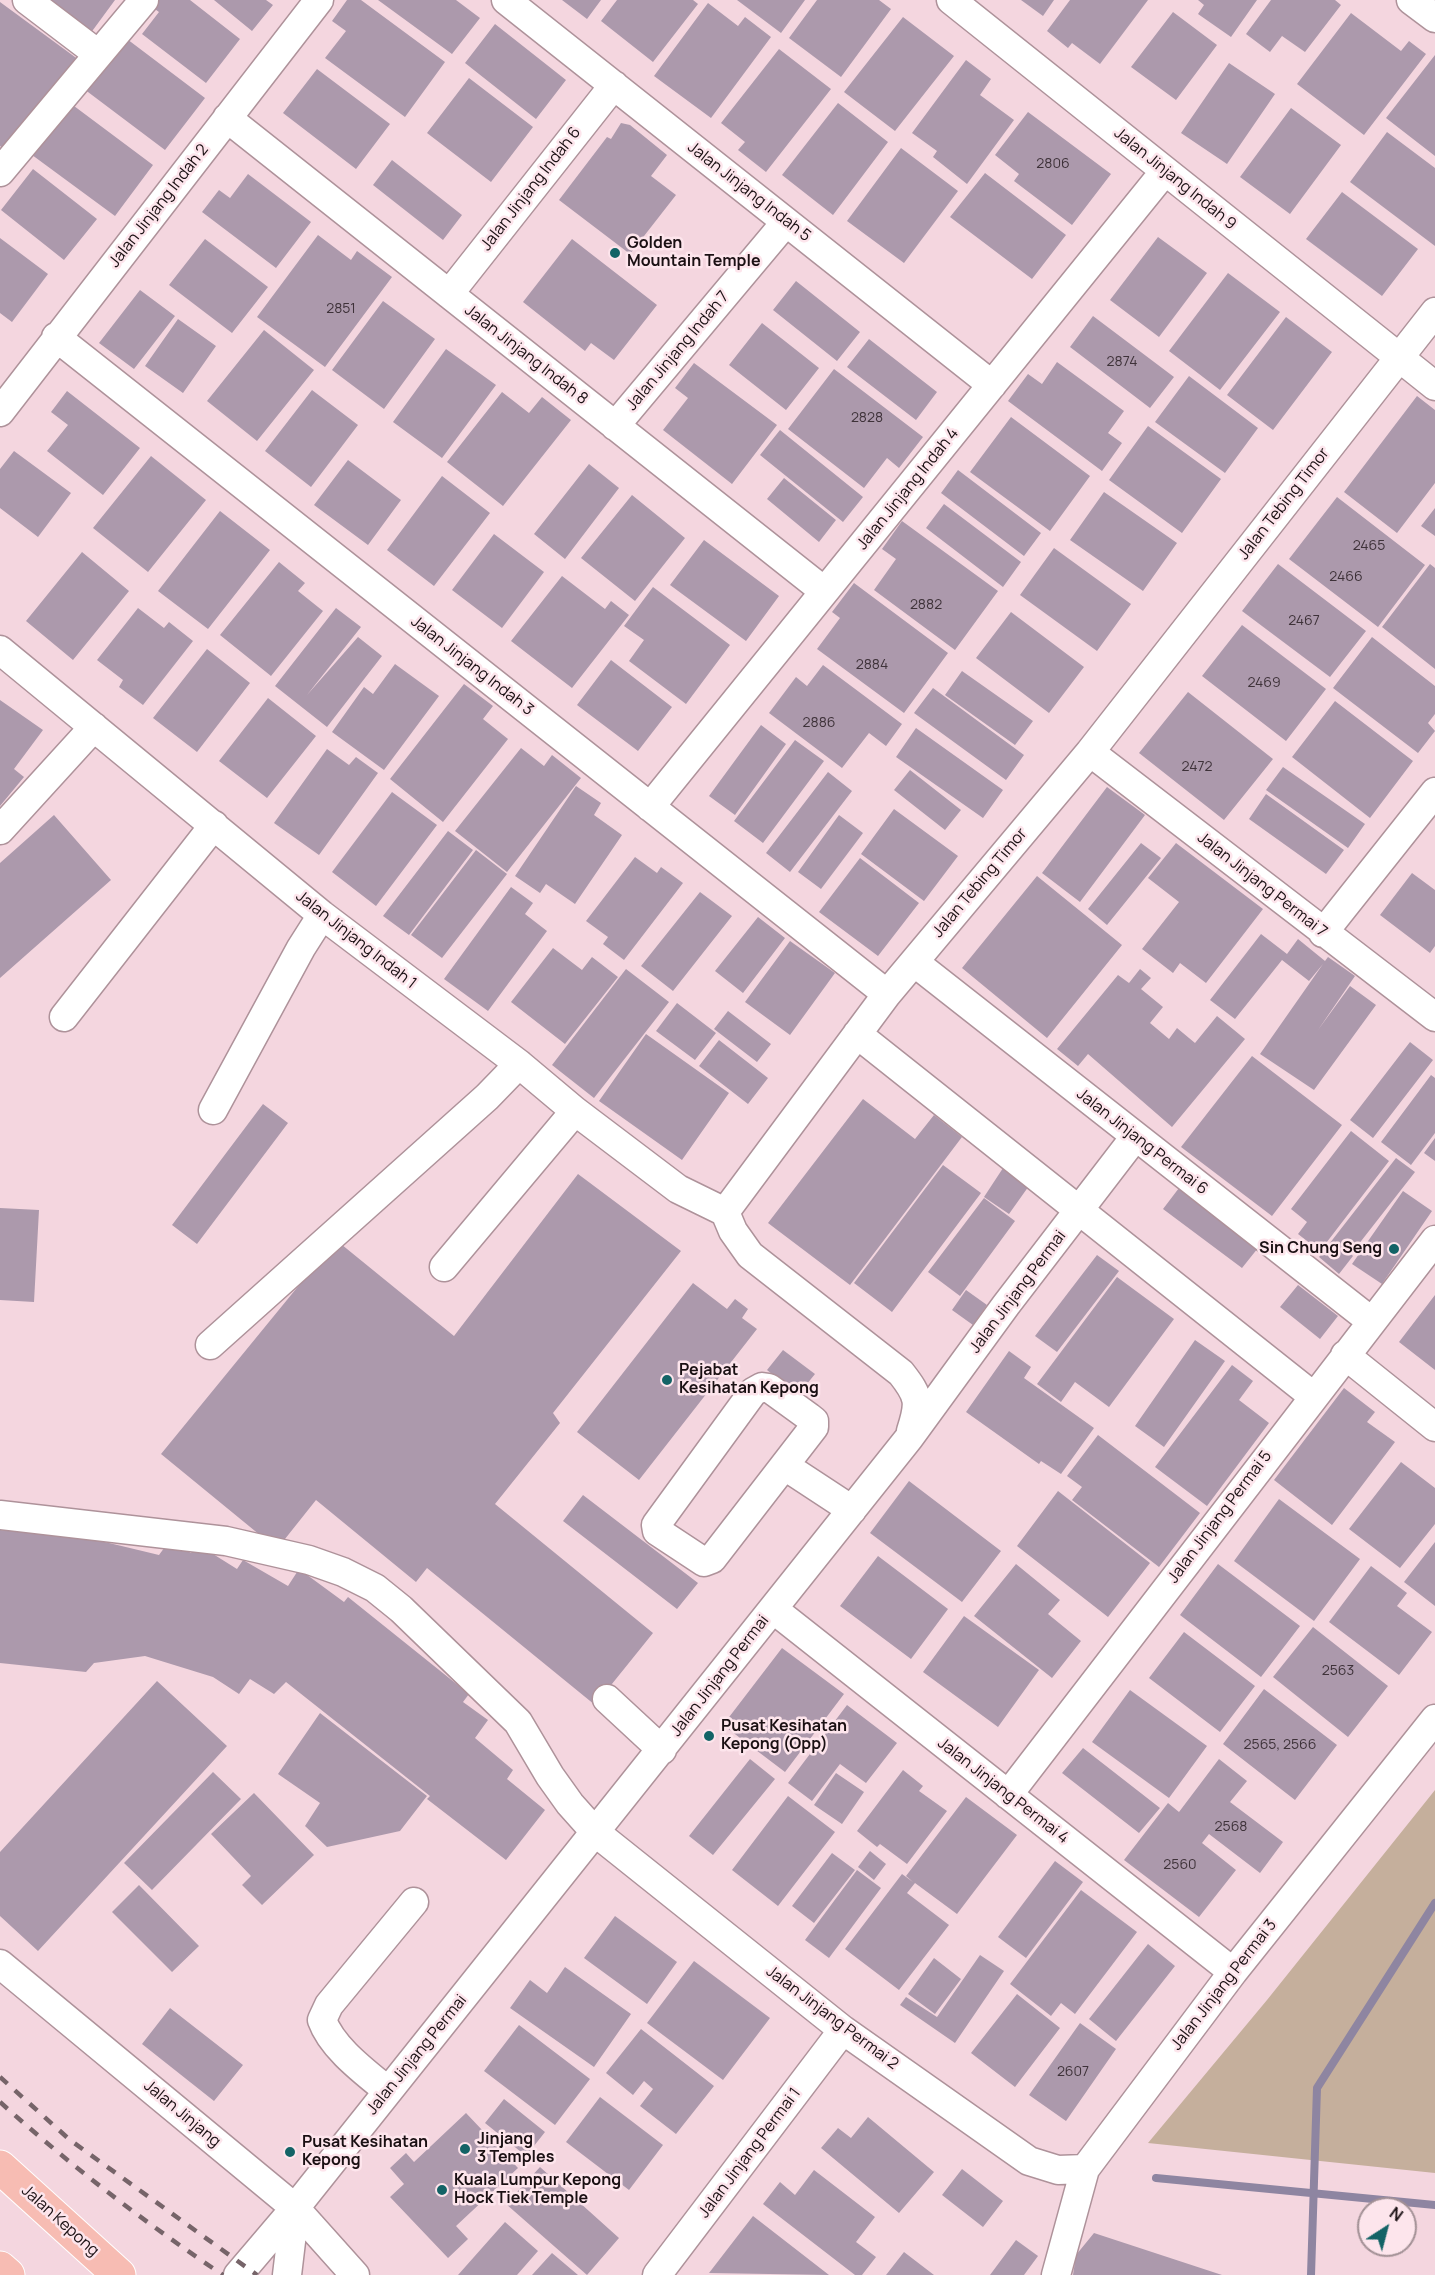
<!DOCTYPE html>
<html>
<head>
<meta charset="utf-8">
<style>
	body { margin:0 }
	#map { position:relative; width:1435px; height:2275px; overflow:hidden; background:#f4d6df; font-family:Manrope,sans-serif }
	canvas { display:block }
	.north { position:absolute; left:1357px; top:2197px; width:60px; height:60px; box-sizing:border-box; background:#fde5ec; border:2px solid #a29095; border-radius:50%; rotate:36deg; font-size:16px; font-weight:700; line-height:24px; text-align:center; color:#1a1013 }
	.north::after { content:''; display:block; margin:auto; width:21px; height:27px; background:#136366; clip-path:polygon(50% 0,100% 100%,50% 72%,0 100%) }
</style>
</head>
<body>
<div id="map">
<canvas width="1435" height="2275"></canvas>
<div class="north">N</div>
</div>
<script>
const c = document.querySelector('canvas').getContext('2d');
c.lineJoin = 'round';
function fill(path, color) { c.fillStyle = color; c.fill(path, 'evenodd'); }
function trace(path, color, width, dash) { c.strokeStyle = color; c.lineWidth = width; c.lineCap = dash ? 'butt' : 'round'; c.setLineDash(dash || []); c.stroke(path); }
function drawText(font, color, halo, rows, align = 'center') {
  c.font = font + ' Manrope,sans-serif'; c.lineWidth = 5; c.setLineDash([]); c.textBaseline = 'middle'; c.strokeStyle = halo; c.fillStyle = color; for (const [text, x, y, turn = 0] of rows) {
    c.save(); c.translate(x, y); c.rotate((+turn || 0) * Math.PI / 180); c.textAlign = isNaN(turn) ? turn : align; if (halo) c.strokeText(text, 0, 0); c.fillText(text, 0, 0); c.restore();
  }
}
const green = new Path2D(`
	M1435,1790V2173L1148,2143L1267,2000Z`);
const stream = new Path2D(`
	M1156,2178L1435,2205
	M1311,2275L1317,2088L1435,1903`);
const building = new Path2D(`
	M44,0H115L90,34Z
	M157,0H190L240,39L206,83L142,34L159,12L152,7Z
	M214,0H266L273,5L252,31Z
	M347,0H361L445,62L405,117L325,58L346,31L332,21Z
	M378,0H456L480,18L452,54Z
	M562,0H601L587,19Z
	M617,0H693L698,4L653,62L601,21Z
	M737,0H805L781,33Z
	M817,0H879L891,9L841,77L789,38Z
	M1021,0H1054L1043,16Z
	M1070,0H1148L1100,64L1072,43L1068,48L1047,31Z
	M1198,0H1257L1231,37L1198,14L1204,5Z
	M1271,0H1335L1341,5L1305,52L1282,36L1270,52L1246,34Z
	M0,2L79,60L32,124L26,119L4,149L0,146Z
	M708,3L738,26L745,17L771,37L711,118L654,76Z
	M1173,12L1217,45L1176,100L1131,67Z
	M1351,13L1401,51L1409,41L1426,54L1364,135L1297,84Z
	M903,17L954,56L895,131L844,92Z
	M495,24L566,80L536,119L465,63Z
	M123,36L205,98L165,150L84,89Z
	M779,49L831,89L766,172L738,150L745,142L721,123Z
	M1435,55V156L1386,118Z
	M966,60L991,79L980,95L1014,120L967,184L933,157L937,151L912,133Z
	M1229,63L1275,94L1227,164L1181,133Z
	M317,69L390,124L356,169L283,113Z
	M469,78L533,127L491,182L427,133Z
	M66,100L153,165L115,216L28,152Z
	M838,103L888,142L833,215L782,175Z
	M1291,108L1341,145L1290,214L1240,177Z
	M1028,112L1111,174L1072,225L1014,181L1019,174L995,155Z
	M621,123L630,125L667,155L651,176L676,195L630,254L559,200L607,137L611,139Z
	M1387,132L1435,168V246L1350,182Z
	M901,148L958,191L904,263L847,221Z
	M392,160L462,215L443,240L373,185Z
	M33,169L97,219L64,260L1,210Z
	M985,173L1066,235L1032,279L950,217Z
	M248,174L311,222L276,268L202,212L219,190L230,198Z
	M1342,192L1418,249L1382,296L1306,239Z
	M318,235L351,260L357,251L392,277L325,367L257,317Z
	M1158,237L1207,273L1159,337L1110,300Z
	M0,238L48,274L12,322L0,313Z
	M205,239L268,287L232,333L169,285Z
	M572,239L657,305L614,360L591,343L585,351L523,302Z
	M1228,273L1280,312L1220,390L1169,351Z
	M796,281L860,332L837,361L773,310Z
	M140,290L175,316L134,369L99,343Z
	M383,301L435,339L384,409L332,370Z
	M1093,316L1174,377L1150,408L1070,347Z
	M1286,317L1332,352L1273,430L1227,395Z
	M178,319L216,346L183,393L145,366Z
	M762,323L819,368L786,410L729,365Z
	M264,330L314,370L257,441L207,401Z
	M869,339L937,392L916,420L847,367Z
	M446,349L496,385L442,458L393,422Z
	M1057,362L1124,411L1108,433L1122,443L1102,471L1008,401L1028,374L1042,384Z
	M694,363L777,425L732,484L663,430L688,398L675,388Z
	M834,369L923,437L899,468L887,458L864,488L788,429Z
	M1189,376L1258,428L1225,473L1155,422Z
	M312,390L358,425L311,487L265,451Z
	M67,391L140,448L103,495L47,451L68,425L51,412Z
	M502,392L529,413L542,397L571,420L503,506L447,462Z
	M1417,396L1435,410V483L1397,533L1344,492Z
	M1011,417L1090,476L1050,531L970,472Z
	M1148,426L1221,479L1182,533L1109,480Z
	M780,430L863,497L843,522L760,455Z
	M14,451L71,493L38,537L0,508V469Z
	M151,456L206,500L148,572L93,528Z
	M348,460L401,500L368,545L314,505Z
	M589,464L619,488L565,559L534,534Z
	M958,470L1041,533L1024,556L941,493Z
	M442,476L490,513L434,586L387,550Z
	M784,478L836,520L819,542L767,499Z
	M1104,492L1177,543L1143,591L1070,540Z
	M632,495L685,538L635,601L581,558Z
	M1337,497L1425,565L1378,627L1289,559Z
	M944,504L1021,562L1003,587L926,528Z
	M1435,508V536L1421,526Z
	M220,511L270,550L208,629L158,591Z
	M902,521L998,591L955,650L874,590L896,559L882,549Z
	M494,534L544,572L502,628L452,590Z
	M704,540L779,596L746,641L670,585Z
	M1054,548L1131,604L1097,651L1020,595Z
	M82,552L129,591L73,660L26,621Z
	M279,562L305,583L298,591L323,611L271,676L220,635Z
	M1278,564L1366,631L1330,677L1242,611Z
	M1430,564L1435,568V669L1382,627Z
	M562,576L605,609L611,601L629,615L572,688L511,641Z
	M854,583L948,653L904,713L817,649L840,618L832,612Z
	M653,587L730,645L686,704L629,661L644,640L624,626Z
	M138,608L164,628L169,622L193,641L143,705L119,687L123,680L97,660Z
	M336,608L361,627L307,695L358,637L382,656L327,727L275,686Z
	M1011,612L1084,667L1049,713L976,658Z
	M1242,625L1326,689L1286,741L1202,676Z
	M1372,637L1435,686V714L1428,723L1435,731L1418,753L1333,688Z
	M207,649L250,683L197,752L153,718Z
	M611,660L672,707L638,751L577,705Z
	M395,664L439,696L384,770L332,732L364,687L373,694Z
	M823,665L902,724L886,746L869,733L842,768L769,713L796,677L807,686Z
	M962,671L1033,721L1015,745L945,695Z
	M464,684L493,706L483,719L508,739L443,822L390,779Z
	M933,688L1024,755L1006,780L914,713Z
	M1188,692L1273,759L1224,820L1139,753Z
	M268,698L316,736L267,798L219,761Z
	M0,700L43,730L14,769L24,777L0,806Z
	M1335,701L1413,761L1370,818L1292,757Z
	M761,725L786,744L735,815L709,796Z
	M916,728L1003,790L983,818L896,757Z
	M795,740L824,761L763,843L734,821Z
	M521,748L544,766L552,755L581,778L507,872L455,831Z
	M327,749L349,765L356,757L378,773L319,855L274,823Z
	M1283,767L1365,824L1348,848L1266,790Z
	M910,770L961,810L945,830L894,790Z
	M828,772L852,791L790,872L766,853Z
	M576,786L601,803L594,815L622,835L575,904L546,884L540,893L515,876Z
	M1107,787L1145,815L1080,902L1042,873Z
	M392,792L437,825L376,906L332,872Z
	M1266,794L1344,850L1326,874L1249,819Z
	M894,809L958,856L924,901L861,854Z
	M54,815L111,880L0,978V863Z
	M839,815L863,833L821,889L798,872Z
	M448,831L473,850L409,935L383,916Z
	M1141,843L1161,858L1107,925L1088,909Z
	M1176,843L1263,909L1206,983L1180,963L1173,973L1142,949L1179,902L1148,878Z
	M476,850L507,874L442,958L411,935Z
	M635,857L657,873L661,867L683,883L624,960L603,944L608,937L586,921Z
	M860,858L919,903L878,956L819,912Z
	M1412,873L1435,890V946L1430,953L1380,915Z
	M1037,876L1122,945L1047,1038L962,968Z
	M511,887L533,903L525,914L547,931L488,1011L444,979Z
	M700,892L732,916L673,991L641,966Z
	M758,917L785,938L743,993L715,971Z
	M1261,934L1287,954L1298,939L1325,961L1328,957L1355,976L1318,1030L1350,986L1376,1005L1314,1090L1260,1054L1323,964L1309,981L1282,960L1235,1019L1210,1000Z
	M790,941L835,973L790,1035L745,1002Z
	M553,948L582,970L592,957L618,977L565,1044L511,1002Z
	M626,969L669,1002L594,1098L552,1065Z
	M1140,969L1151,978L1141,989L1163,1007L1150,1023L1169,1039L1177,1028L1195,1043L1217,1016L1245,1039L1172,1127L1088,1054L1078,1066L1057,1049L1118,975L1129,983Z
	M677,1003L716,1033L695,1060L656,1031Z
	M728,1011L771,1044L757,1062L714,1029Z
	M646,1034L729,1093L682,1160L599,1101Z
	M719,1040L768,1078L748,1104L699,1066Z
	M1410,1042L1433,1060L1373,1138L1350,1120Z
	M1252,1056L1342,1125L1272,1216L1181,1147Z
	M1431,1075L1435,1078V1133L1411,1165L1381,1142Z
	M863,1099L915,1139L934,1115L962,1137L850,1285L768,1223Z
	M263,1104L288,1123L197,1244L172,1225Z
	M1351,1131L1389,1161L1320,1251L1298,1234L1307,1222L1291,1209Z
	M1435,1138V1161L1424,1153Z
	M1396,1158L1415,1172L1351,1254L1353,1256L1339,1274L1319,1257Z
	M943,1165L981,1193L892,1312L854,1283Z
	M1005,1165L1031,1183L1009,1214L984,1197Z
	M578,1174L681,1251L553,1413L560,1423L495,1504L653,1633L595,1705L427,1568L416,1582L316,1500L277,1549L161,1454L336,1240L454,1336Z
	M1179,1188L1258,1248L1242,1268L1163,1209Z
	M1403,1191L1432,1211L1382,1284L1352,1264Z
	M984,1198L1015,1221L960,1296L928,1272Z
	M0,1208L39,1210L34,1302L0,1300Z
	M1097,1255L1119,1271L1057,1352L1035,1336Z
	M1117,1277L1174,1319L1109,1407L1075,1382L1061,1402L1037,1384Z
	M693,1283L727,1309L735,1299L748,1309L742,1318L757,1329L639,1480L577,1432Z
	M1298,1285L1338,1316L1320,1339L1280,1307Z
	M966,1290L987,1305L973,1325L952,1310Z
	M1435,1295V1370L1399,1342Z
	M1195,1340L1225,1361L1164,1447L1135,1426Z
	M783,1350L815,1374L798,1395L767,1370Z
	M1009,1351L1031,1367L1024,1378L1094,1428L1061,1474L1041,1461L1039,1464L966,1412Z
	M1232,1365L1253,1381L1239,1400L1269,1423L1207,1506L1155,1467Z
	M1344,1388L1375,1412L1367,1422L1395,1442L1332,1525L1274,1480Z
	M1098,1435L1200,1513L1159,1567L1072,1500L1082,1487L1067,1476Z
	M1401,1462L1435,1488V1524L1400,1568L1349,1529Z
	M909,1481L1001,1551L962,1602L870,1533Z
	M1058,1491L1150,1563L1108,1617L1017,1546Z
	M583,1495L698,1583L677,1609L563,1521Z
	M1279,1499L1360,1559L1314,1621L1234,1561Z
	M0,1530L80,1536L159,1555L170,1540L191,1553L197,1544L237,1569L243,1560L288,1586L299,1569L344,1602L348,1597L469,1694L463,1702L488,1720L475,1738L513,1770L507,1779L545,1810L506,1860L427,1799L430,1796L286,1682L274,1694L250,1679L239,1694L213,1677L145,1656L94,1663L86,1672L0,1663Z
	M1435,1542V1606L1404,1582Z
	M878,1556L948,1609L911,1659L840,1606Z
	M1016,1564L1060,1600L1048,1614L1081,1641L1052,1678L974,1616Z
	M1218,1564L1300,1626L1261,1677L1180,1615Z
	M1371,1566L1407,1593L1397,1606L1432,1632L1399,1675L1329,1622Z
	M964,1616L1039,1670L998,1727L923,1672Z
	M1313,1627L1388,1686L1348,1737L1273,1677Z
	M1184,1632L1255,1686L1220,1732L1149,1678Z
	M782,1648L844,1694L785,1772L723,1725Z
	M157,1681L227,1746L38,1951L0,1916V1852Z
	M1264,1689L1337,1745L1295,1800L1223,1744Z
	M1130,1690L1207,1746L1169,1798L1092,1742Z
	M847,1705L897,1743L866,1783L840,1764L812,1801L788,1783Z
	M320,1713L427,1796L400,1831L327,1847L305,1826L320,1803L278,1774Z
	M1083,1748L1160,1808L1139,1833L1062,1773Z
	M750,1759L775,1779L713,1855L689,1836Z
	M1219,1759L1247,1781L1230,1802L1283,1842L1260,1873L1209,1834L1202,1843L1236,1870L1199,1917L1124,1860L1168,1803L1179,1812Z
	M903,1770L923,1786L919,1791L947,1811L907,1864L880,1844L877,1847L857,1831Z
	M213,1772L241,1799L152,1890L124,1863Z
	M836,1773L864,1792L842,1824L814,1805Z
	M254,1793L314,1855L262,1905L242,1885L251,1876L211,1834Z
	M788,1796L835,1832L778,1906L732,1870Z
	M966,1797L1017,1835L957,1914L915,1883L907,1893L949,1925L899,1990L845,1949L902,1874L913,1882L906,1876Z
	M870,1851L886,1864L874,1880L858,1867Z
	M832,1853L855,1870L814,1923L792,1906Z
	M1055,1861L1083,1882L1026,1958L998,1937Z
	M857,1870L881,1888L829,1958L805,1940Z
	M139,1885L199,1946L172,1972L112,1912Z
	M1081,1890L1137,1932L1075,2014L1061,2003L1051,2016L1010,1984Z
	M615,1916L677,1962L647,2004L584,1958Z
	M1148,1944L1175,1966L1116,2041L1089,2019Z
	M980,1955L1004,1971L955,2043L900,2005L906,1997L937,2017Z
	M934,1958L961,1979L935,2014L908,1994Z
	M694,1961L770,2018L723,2080L647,2023Z
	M565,1967L631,2014L594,2067L510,2008L530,1980L547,1993Z
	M1017,1994L1060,2028L1015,2087L971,2053Z
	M170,2008L243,2065L214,2101L142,2044Z
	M1080,2023L1116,2049L1066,2121L1029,2095Z
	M519,2025L590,2079L555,2125L484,2071Z
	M641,2029L714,2086L676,2134L640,2106L653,2089L644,2081L633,2095L606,2073Z
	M600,2097L663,2145L629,2190L566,2142Z
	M504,2099L545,2132L526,2156L485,2123Z
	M466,2113L518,2168L456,2226L468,2239L448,2258L390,2197L404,2184L390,2168L406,2153L414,2162Z
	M868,2117L934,2172L899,2213L821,2148L838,2128L851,2138Z
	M540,2167L619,2238L587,2275L506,2204Z
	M962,2169L1003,2201L983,2227L942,2195Z
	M814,2170L875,2217L856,2242L876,2257L862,2275H855L763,2204L780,2182L795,2195Z
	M753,2216L829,2275L709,2273Z
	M505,2222L538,2251L517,2275H458Z
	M1094,2233L1222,2275H1073L1076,2255Z
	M1016,2240L1038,2256L1024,2275H990Z
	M904,2252L934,2275H886Z
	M552,2253L578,2275H532Z`);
const minor = new Path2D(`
	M27,0L98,54
	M506,0L992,385
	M951,0L1435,386
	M1411,0L1435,18
	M227,118L824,591
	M0,172L144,0
	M449,294L614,85
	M56,337L887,994
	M0,412L319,0
	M615,426L786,222
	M0,650L322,915L519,1064L575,1111L678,1189L725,1212
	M1090,752L1435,1017
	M650,807L1165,171
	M0,830L94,727
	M1323,933L1435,792
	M914,962L1371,1321
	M64,1017L214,825
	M857,1034L1313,1396
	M213,1110L301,948L322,915
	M725,1212L887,994L1090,752L1435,312
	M725,1212L733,1231L750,1255L901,1373C920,1397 920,1403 911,1431
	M444,1267L575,1111
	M210,1345L487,1097L519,1064
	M1345,1355L1435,1427
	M762,1387L769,1388L809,1417L814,1421V1427L712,1559L704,1562L657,1531L656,1525L753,1392Z
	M785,1466L852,1510
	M0,1515L226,1541L309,1560L343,1572L375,1588L401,1609L518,1722L550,1776L570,1804L595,1832L843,2030L1029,2161L1058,2170L1085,2169
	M773,1609L1233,1972
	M607,1699L662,1750
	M1008,1795L1435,1240
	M0,1964L295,2208L355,2275
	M388,2091C365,2072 332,2048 322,2020L329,2005L414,1902
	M238,2275L295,2208L909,1438L1006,1305L1135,1137
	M287,2275L295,2208
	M657,2275L843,2030
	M1056,2275L1085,2169L1233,1972L1435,1719`);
const major = new Path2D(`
	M0,2167L119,2275
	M0,2268L8,2275`);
const rail = new Path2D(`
	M0,2077L70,2140L257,2275
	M0,2102C71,2166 144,2222 223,2275`);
const markers = [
	[615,253,6,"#136366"],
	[1394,1249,6,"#136366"],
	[667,1380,6,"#136366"],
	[709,1736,6,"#136366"],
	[465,2149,6,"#136366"],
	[290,2152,6,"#136366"],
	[442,2190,6,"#136366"]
];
const numberNames = [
	["2806",1053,164],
	["2851",341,309],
	["2874",1122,362],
	["2828",867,418],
	["2465",1369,546],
	["2466",1346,577],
	["2882",926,605],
	["2467",1304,621],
	["2884",872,665],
	["2469",1264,683],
	["2886",819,723],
	["2472",1197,767],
	["2563",1338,1671],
	["2565, 2566",1280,1745],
	["2568",1231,1827],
	["2560",1180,1865],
	["2607",1073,2072]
];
const streetNames = [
	["Jalan Jinjang Indah 9",1175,179,39],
	["Jalan Jinjang Indah 6",531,189,-52],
	["Jalan Jinjang Indah 5",749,192,38],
	["Jalan Jinjang Indah 2",159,206,-52],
	["Jalan Jinjang Indah 7",678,351,-50],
	["Jalan Jinjang Indah 8",526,355,38],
	["Jalan Jinjang Indah 4",908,489,-51],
	["Jalan Tebing Timor",1284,504,-52],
	["Jalan Jinjang Indah 3",472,666,38],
	["Jalan Tebing Timor",980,883,-50],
	["Jalan Jinjang Permai 7",1262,885,38],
	["Jalan Jinjang Indah 1",356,940,38],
	["Jalan Jinjang Permai 6",1142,1142,38],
	["Jalan Jinjang Permai",1018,1292,-53],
	["Jalan Jinjang Permai 5",1220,1517,-53],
	["Jalan Jinjang Permai",720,1676,-52],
	["Jalan Jinjang Permai 4",1003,1791,38],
	["Jalan Jinjang Permai 3",1224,1985,-52],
	["Jalan Jinjang Permai 2",832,2018,37],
	["Jalan Jinjang Permai",417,2055,-51],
	["Jalan Jinjang",182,2114,40],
	["Jalan Jinjang Permai 1",750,2153,-53],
	["Jalan Kepong",60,2221,42]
];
const poiNames = [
	["Golden",627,244],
	["Mountain Temple",627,262],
	["Sin Chung Seng",1382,1249,"right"],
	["Pejabat",679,1371],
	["Kesihatan Kepong",679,1389],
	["Pusat Kesihatan",721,1727],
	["Kepong (Opp)",721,1745],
	["Jinjang",477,2140],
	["3 Temples",477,2158],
	["Pusat Kesihatan",302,2143],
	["Kepong",302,2161],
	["Kuala Lumpur Kepong",454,2181],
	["Hock Tiek Temple",454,2199]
];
fill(green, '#c5af9c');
trace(stream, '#8e85a1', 8);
fill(building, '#ac99ac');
trace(minor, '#ae929a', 31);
trace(major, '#fff', 35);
trace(minor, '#fff', 28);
trace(major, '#f7bcb3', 33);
trace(rail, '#766469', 4.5, [10, 10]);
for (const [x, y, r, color] of markers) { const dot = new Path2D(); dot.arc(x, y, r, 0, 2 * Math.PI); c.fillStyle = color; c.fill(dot); trace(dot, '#fde5ec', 2); }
drawText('14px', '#3e3239', null, numberNames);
drawText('16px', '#1a1013', '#fde5ec', streetNames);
drawText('bold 16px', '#1a1013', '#fde5ec', poiNames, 'left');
</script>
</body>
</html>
